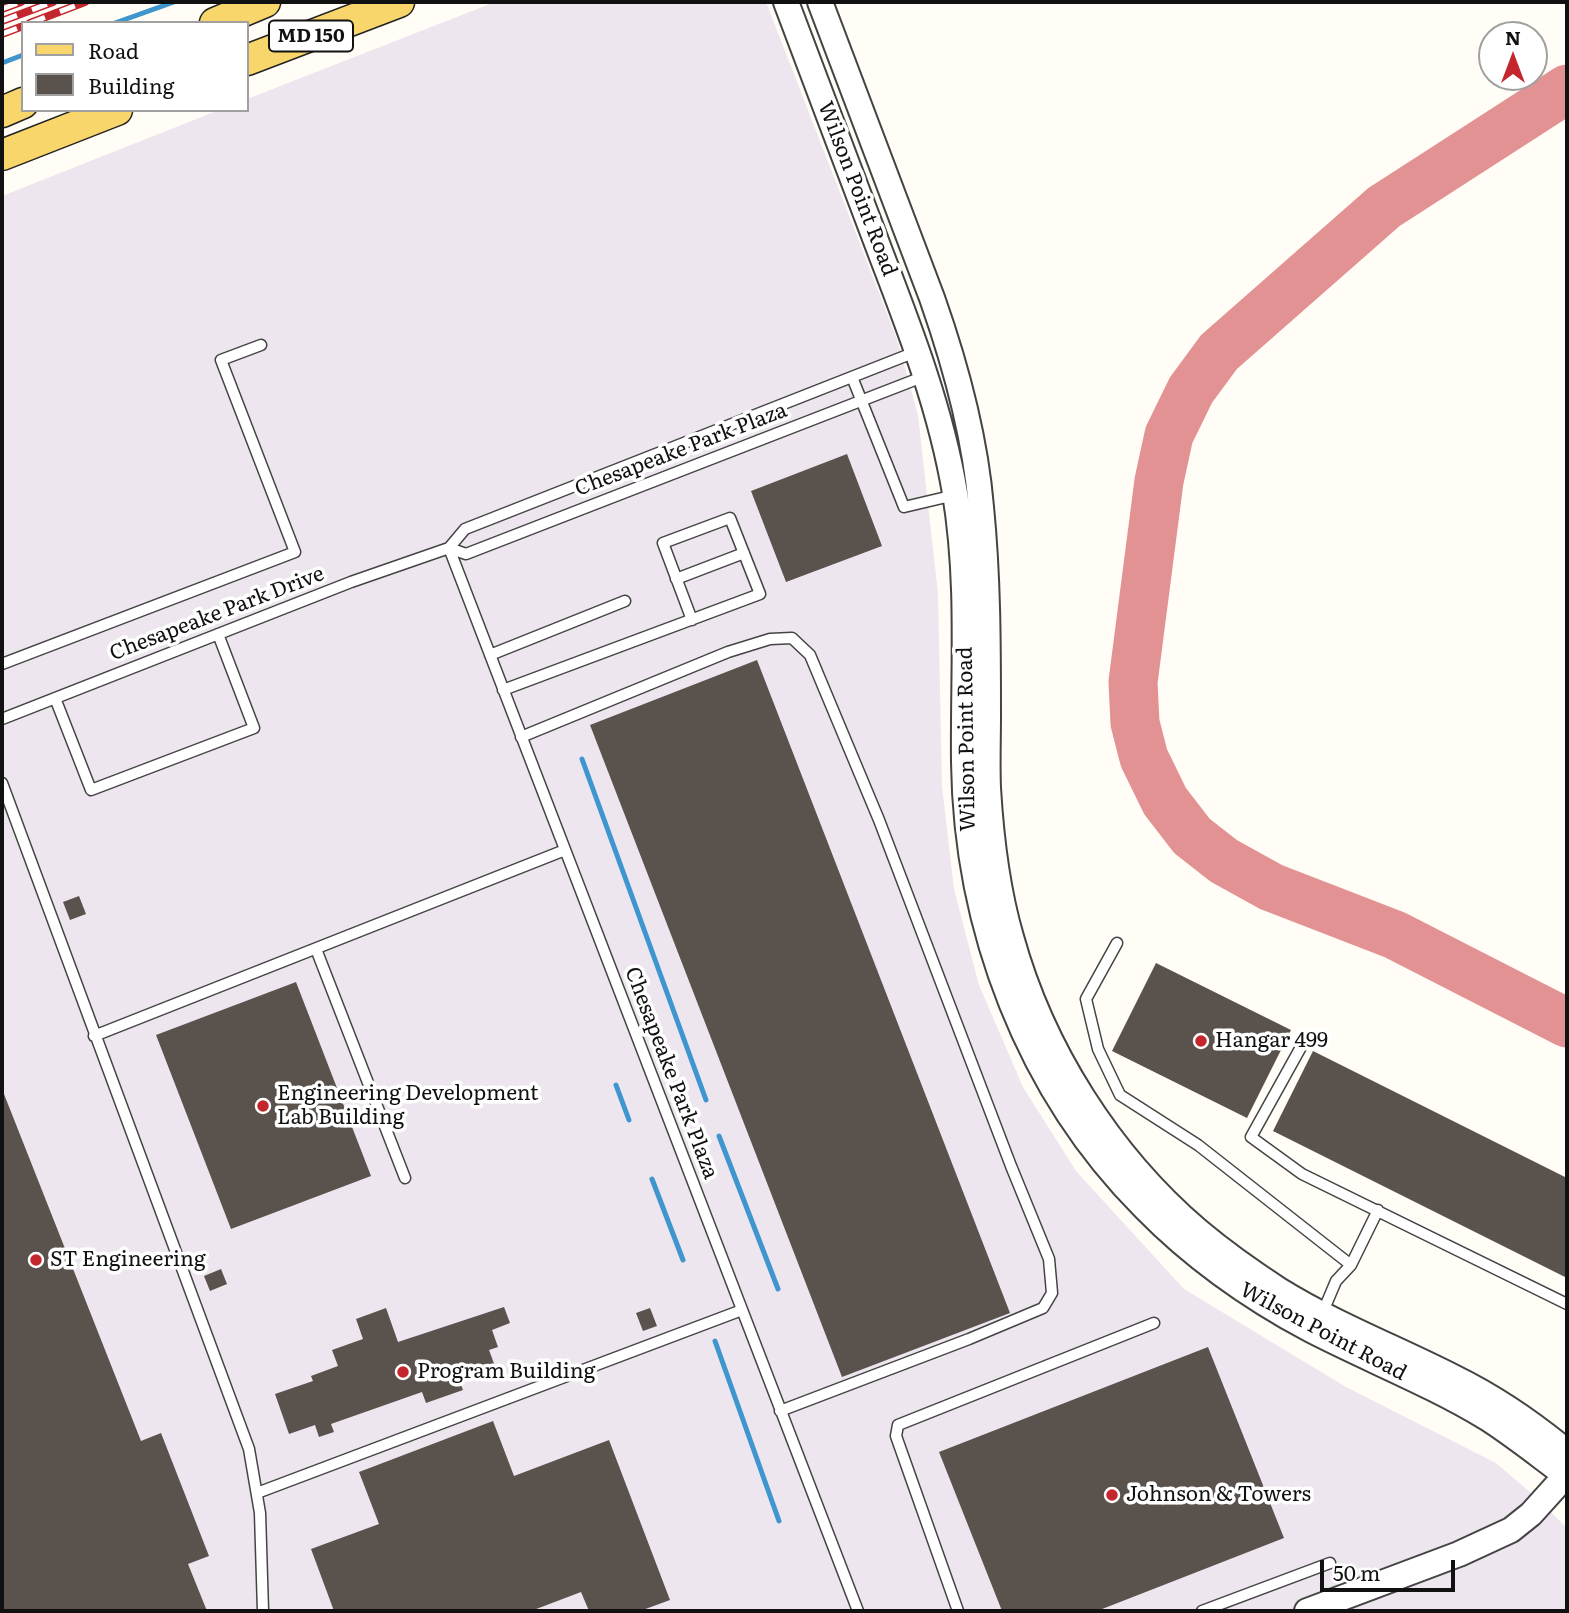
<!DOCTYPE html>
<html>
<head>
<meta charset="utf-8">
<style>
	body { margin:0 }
	#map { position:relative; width:1569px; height:1613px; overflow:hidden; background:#fffdf5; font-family:Literata,serif }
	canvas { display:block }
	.frame { position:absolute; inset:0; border:4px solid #111; pointer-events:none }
	.legend { position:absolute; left:21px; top:21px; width:228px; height:91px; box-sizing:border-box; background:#fff; border:2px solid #a0a0a0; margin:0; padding:9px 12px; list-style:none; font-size:21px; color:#111 }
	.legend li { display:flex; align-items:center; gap:14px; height:35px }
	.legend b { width:35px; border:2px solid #a0a0a0 }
	.north { position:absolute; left:1478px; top:21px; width:70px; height:70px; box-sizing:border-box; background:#fff; border:2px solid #a0a0a0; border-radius:50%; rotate:0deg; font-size:19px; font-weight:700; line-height:28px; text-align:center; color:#111 }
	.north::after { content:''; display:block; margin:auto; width:24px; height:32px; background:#c4262e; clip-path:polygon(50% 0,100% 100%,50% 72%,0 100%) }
	.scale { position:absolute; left:1320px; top:1560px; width:135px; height:32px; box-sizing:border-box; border:4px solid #111; border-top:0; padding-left:9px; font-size:21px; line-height:24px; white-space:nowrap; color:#111; -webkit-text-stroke:5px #fff; paint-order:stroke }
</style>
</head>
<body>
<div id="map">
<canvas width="1569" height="1613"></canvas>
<div class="frame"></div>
<ul class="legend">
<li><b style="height:9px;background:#f9d66b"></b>Road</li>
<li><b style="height:19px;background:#5a524d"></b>Building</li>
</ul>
<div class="north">N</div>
<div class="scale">50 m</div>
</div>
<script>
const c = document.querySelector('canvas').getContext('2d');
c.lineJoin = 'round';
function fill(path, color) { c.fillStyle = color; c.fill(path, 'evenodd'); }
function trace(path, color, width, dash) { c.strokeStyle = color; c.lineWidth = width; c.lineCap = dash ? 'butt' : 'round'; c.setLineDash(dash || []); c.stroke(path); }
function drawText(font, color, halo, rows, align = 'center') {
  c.font = font + ' Literata,serif'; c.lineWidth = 7; c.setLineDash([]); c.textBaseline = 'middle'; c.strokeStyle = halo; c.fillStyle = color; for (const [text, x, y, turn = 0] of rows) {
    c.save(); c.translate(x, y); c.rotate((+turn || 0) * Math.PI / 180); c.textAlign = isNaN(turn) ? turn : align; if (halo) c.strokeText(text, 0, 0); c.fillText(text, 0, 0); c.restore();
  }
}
const industrial = new Path2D(`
	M495,2H766L897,339L918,415L938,593L942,786L954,889L979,985L1023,1087L1076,1171L1184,1289L1346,1387L1496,1463L1531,1493L1567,1528V1611H2V196L219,110H247V99Z`);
const stream = new Path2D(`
	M115,23L174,2
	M2,63L23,55
	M582,759L706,1100
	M616,1085L629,1120
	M719,1136L778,1289
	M652,1179L683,1260
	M715,1341L779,1521`);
const taxiway = new Path2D(`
	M1567,89L1384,207L1219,352L1191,390L1169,435L1159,481L1133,682L1135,723L1144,758L1165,801L1192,836L1224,861L1271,887L1395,935L1567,1023`);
const building = new Path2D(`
	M847,454L882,546L786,582L751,491Z
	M757,660L1010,1313L842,1377L590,725Z
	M79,896L86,914L70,920L63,902Z
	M1156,963L1291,1030L1247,1118L1112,1051Z
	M296,982L371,1176L231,1229L156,1035Z
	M1313,1051L1567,1178V1278L1273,1131Z
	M2,1089L141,1441L161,1433L209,1556L188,1564L207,1611H2Z
	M221,1269L227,1284L210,1291L204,1276Z
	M504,1307L510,1323L492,1330L498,1347L489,1350L496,1369L460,1382L463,1390L426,1403L422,1392L331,1424L334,1432L319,1437L315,1425L289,1434L275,1394L313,1381L311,1376L338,1366L332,1350L363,1339L356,1319L386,1308L398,1342Z
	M650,1308L657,1326L643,1331L636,1313Z
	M1208,1347L1284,1538L1097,1611H1002L939,1452Z
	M493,1421L514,1476L609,1440L670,1600L640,1611H589L581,1592L531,1611H334L311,1549L379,1524L359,1472Z`);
const service = new Path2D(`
	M852,377L904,507L955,495
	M449,548L858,1611
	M449,548L466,554L925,376
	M676,579L744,553
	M490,655L625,601
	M2,664L295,552L221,360L261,345
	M503,690L760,594L730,518L663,543L692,620
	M55,698L91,790L254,728L218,634
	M2,719L351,582L449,548L465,529L918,351
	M521,737L728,652L770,639L792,638L810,655L879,820L1011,1166L1049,1259L1052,1293L1043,1308L969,1339L780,1411
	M2,783L249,1449L260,1513L263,1611
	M1117,943L1086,999L1098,1049L1120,1095L1198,1145L1351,1265
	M316,949L405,1178
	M94,1036L565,850
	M1306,1038L1251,1137L1302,1174L1567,1304
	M1322,1314L1336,1281L1351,1265L1378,1210
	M257,1493L742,1310
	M958,1611L896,1436L898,1425L1154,1323
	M1202,1611L1330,1563`);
const tertiary = new Path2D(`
	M786,2C818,86 850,170 881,254C911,332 941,410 955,493C970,583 963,672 964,762C966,927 1028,1091 1145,1208C1194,1258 1249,1297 1311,1330C1369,1360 1431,1384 1487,1418C1515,1436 1541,1457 1567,1476
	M820,2L932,298C956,366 975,435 981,507C988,577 988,646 988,716C988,740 987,764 988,788C991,838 997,889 1011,937C1042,1049 1109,1155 1198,1231C1223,1252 1251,1272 1279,1290C1334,1324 1396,1348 1453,1377C1494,1397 1532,1423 1567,1452
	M1307,1611L1459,1554L1511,1530L1531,1514L1567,1474`);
const primary = new Path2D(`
	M215,23L265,2
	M247,60L399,2
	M2,112L23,103
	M2,155L117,110`);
const rail = new Path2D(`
	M2,9L21,2
	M2,21L53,2
	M30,23L85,2
	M2,34L23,26`);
const markers = [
	[1201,1041,7,"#c4262e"],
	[263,1106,7,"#c4262e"],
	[36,1260,7,"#c4262e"],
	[403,1372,7,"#c4262e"],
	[1112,1495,7,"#c4262e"]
];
const shields = [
	[311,36,84]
];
const shieldNames = [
	["MD 150",311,36]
];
const streetNames = [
	["Wilson Point Road",857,189,69],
	["Chesapeake Park Plaza",681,450,-21],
	["Chesapeake Park Drive",217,614,-21],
	["Wilson Point Road",967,739,-91],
	["Chesapeake Park Plaza",671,1073,69],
	["Wilson Point Road",1323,1332,28]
];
const poiNames = [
	["Hangar 499",1215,1041],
	["Engineering Development",277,1094],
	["Lab Building",277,1118],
	["ST Engineering",50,1260],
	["Program Building",417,1372],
	["Johnson & Towers",1126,1495]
];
fill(industrial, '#eee6ef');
trace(stream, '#3f96cf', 5);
trace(taxiway, '#e29292', 49);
fill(building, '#5a524d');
trace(service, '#444', 13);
trace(tertiary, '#444', 28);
trace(primary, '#222', 33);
trace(service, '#fff', 10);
trace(tertiary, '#fff', 24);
trace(primary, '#f9d66b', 30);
trace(rail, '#c4262e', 8);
trace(rail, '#fff', 5, [16]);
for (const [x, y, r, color] of markers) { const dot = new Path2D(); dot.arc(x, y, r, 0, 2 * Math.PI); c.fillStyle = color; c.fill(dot); trace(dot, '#fff', 2.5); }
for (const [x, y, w] of shields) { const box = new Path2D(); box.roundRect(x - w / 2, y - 15.5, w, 31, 5); c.fillStyle = '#fff'; c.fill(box); trace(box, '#111', 2); }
drawText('bold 19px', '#111', null, shieldNames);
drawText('21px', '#111', '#fff', streetNames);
drawText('21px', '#111', '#fff', poiNames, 'left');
</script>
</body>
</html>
